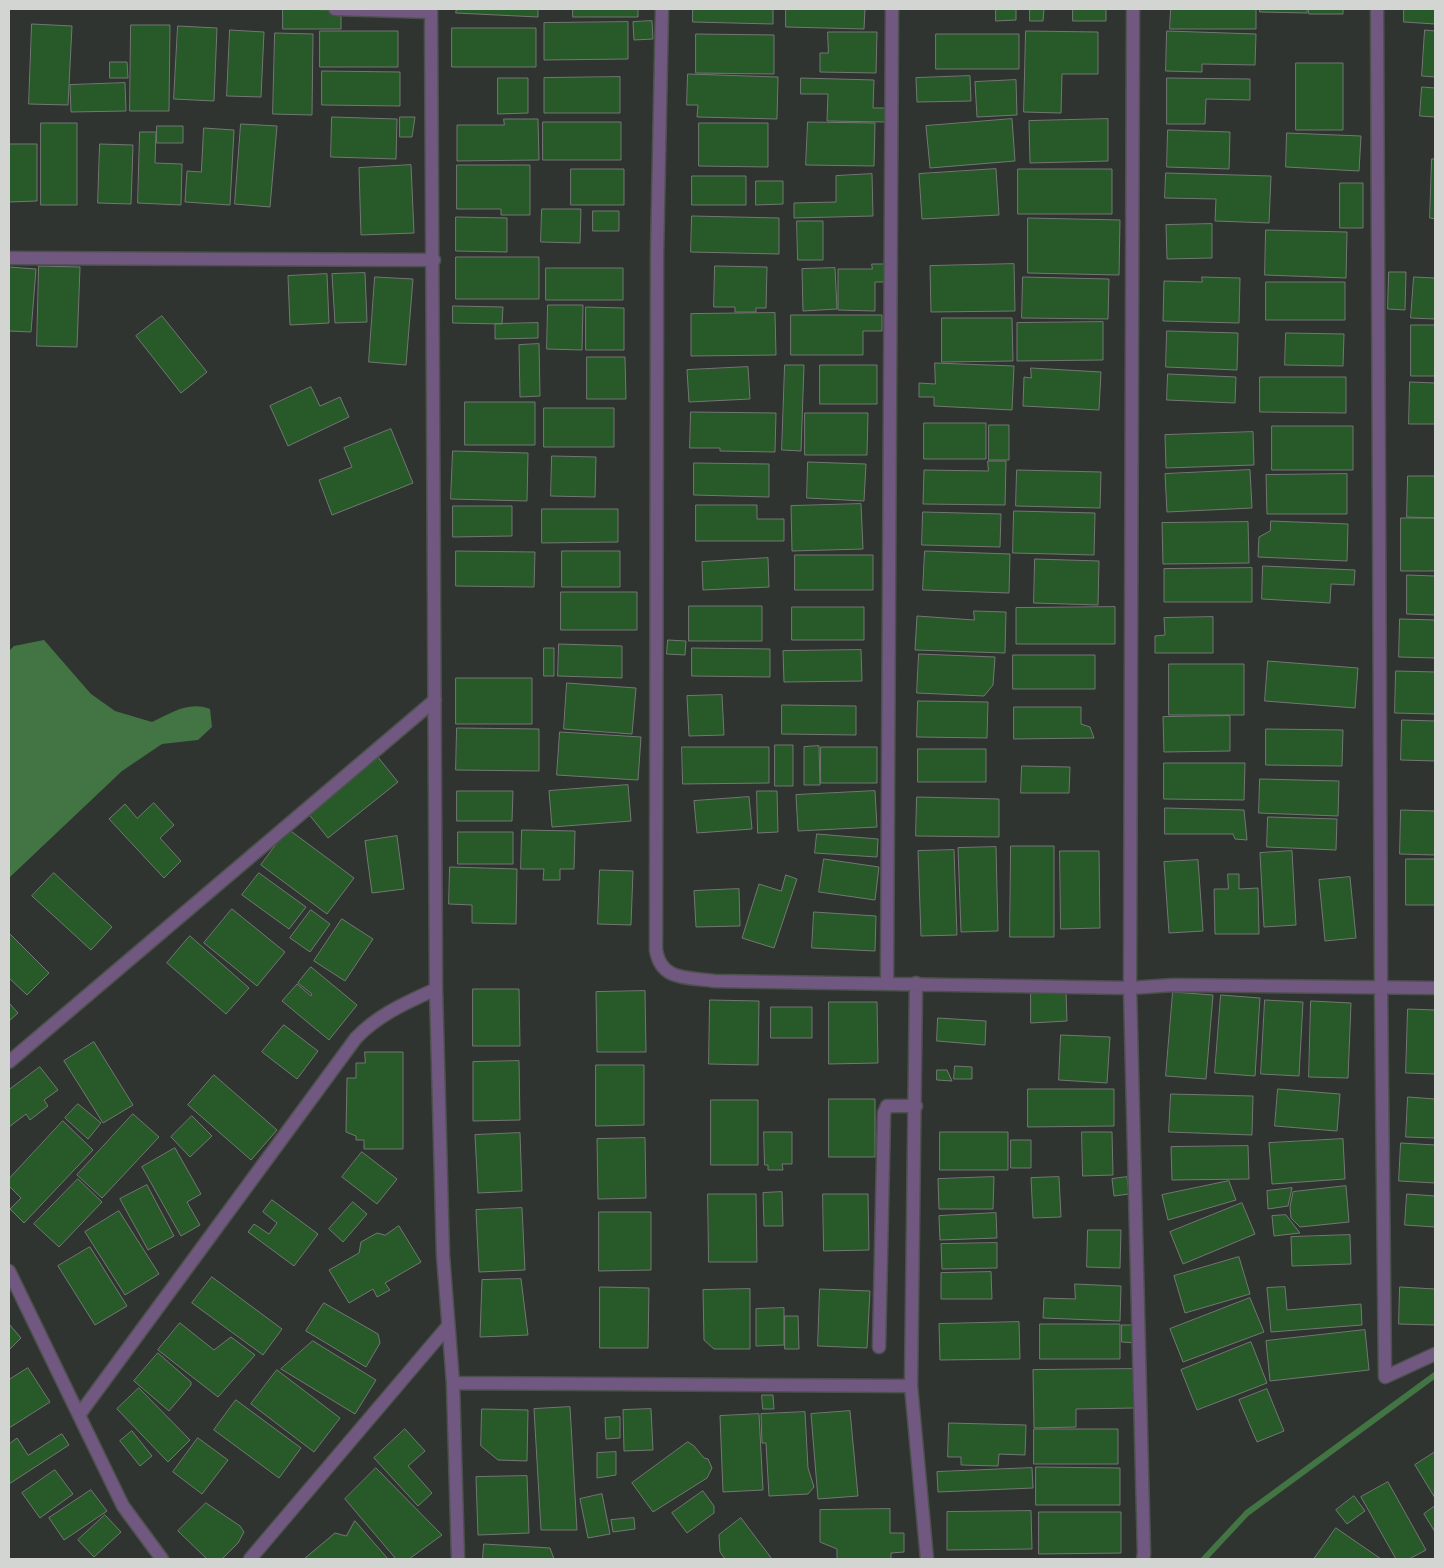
<!DOCTYPE html>
<html>
<head>
<meta charset="utf-8">
<style>
	body { margin:0 }
	#map { position:relative; width:1444px; height:1568px; overflow:hidden; background:#303430; font-family:Cabin,sans-serif }
	canvas { display:block }
	.frame { position:absolute; inset:0; border:10px solid #d3d5d3; pointer-events:none }
</style>
</head>
<body>
<div id="map">
<canvas width="1444" height="1568"></canvas>
<div class="frame"></div>
</div>
<script>
const c = document.querySelector('canvas').getContext('2d');
c.lineJoin = 'round';
function fill(path, color) { c.fillStyle = color; c.fill(path, 'evenodd'); }
function trace(path, color, width, dash) { c.strokeStyle = color; c.lineWidth = width; c.lineCap = dash ? 'butt' : 'round'; c.setLineDash(dash || []); c.stroke(path); }
const water = new Path2D(`
	M44,640L91,694L115,711L152,722C172,713 188,701 210,709L212,727L198,740L162,744L122,771L10,877L9,651L14,646Z`);
const stream = new Path2D(`
	M1204,1559L1247,1513L1435,1375`);
const building = new Path2D(`
	M283,9L341,10V29H283Z
	M457,9H538V17L456,13Z
	M573,9H638V17H573Z
	M693,9H773V24L693,22Z
	M786,9H865L864,29L786,27Z
	M996,9H1016V20L996,21Z
	M1030,9H1044L1043,21H1030Z
	M1073,9H1106V21H1073Z
	M1171,9H1256V29H1170Z
	M1260,9H1307V13L1260,12Z
	M1309,9H1343V14H1309Z
	M1404,9H1435V24L1404,22Z
	M652,21L653,39L634,40L633,22Z
	M628,22V59L544,60V23Z
	M32,24L72,26L68,105L29,104Z
	M131,25H170L169,111H130Z
	M178,26L217,28L214,101L174,99Z
	M452,28H536V67H452Z
	M230,30L264,32L261,97L227,96Z
	M1425,30L1435,31V77L1422,76Z
	M320,31H398V67H320Z
	M1026,31L1098,32V74H1062L1061,113L1024,112Z
	M1167,31L1256,34L1255,65L1202,64V72L1166,71Z
	M828,32H877L876,73L820,72V53H828Z
	M275,33L313,34L312,115L273,114Z
	M696,34L774,35V74L696,73Z
	M936,34H1019V69H936Z
	M110,62H127L128,78H110Z
	M1296,63H1343V130H1296Z
	M322,71L400,72V106L322,105Z
	M688,74L778,77L777,119L697,117L698,105H687Z
	M970,76L971,101L917,102L916,78Z
	M620,77V113H544V78Z
	M498,78H528V113L498,114Z
	M801,78L874,80L873,108H885V122L827,121L828,94H801Z
	M1167,78L1250,79V100L1206,99L1205,124H1167Z
	M1016,80L1017,115L977,117L975,82Z
	M125,83L126,111L71,112L70,85Z
	M1422,87L1435,88V117L1420,116Z
	M332,117L397,119L396,159L331,157Z
	M400,117H415L412,137H400Z
	M504,119H538L539,160L457,161V125H504Z
	M1012,119L1015,161L930,168L926,126Z
	M1108,119V161L1030,163L1029,121Z
	M543,122H621V160H543Z
	M808,122L875,123L874,166L806,165Z
	M41,123H77V205H41Z
	M699,123H768V167L699,166Z
	M241,124L277,126L270,207L235,204Z
	M157,126H183V143H157Z
	M204,128L234,130L230,205L185,202L187,171L201,172Z
	M1168,130L1230,132L1229,169L1167,167Z
	M140,132H156L155,163L182,164L181,205L138,203Z
	M1287,133L1361,136L1359,171L1286,167Z
	M9,144H37V201L9,202Z
	M100,144L133,145L131,204L98,203Z
	M1432,159H1435V219L1430,218Z
	M411,165L414,233L361,235L359,168Z
	M457,165H530V215H501V209H457Z
	M571,169H624V205H571Z
	M996,169L999,215L922,219L919,174Z
	M1018,169H1112V214H1018Z
	M1166,173L1271,176L1269,223L1215,221L1216,199L1165,198Z
	M872,174L873,216L794,218V203L836,202V176Z
	M692,176H746V205H692Z
	M756,181H783V204L756,205Z
	M1340,183H1363V228H1340Z
	M542,209H581L580,243L541,242Z
	M593,211H619V231H593Z
	M692,216L779,218V254L691,252Z
	M456,217L507,218V252L456,251Z
	M1028,218L1120,220L1119,275L1028,273Z
	M797,221H823V260H798Z
	M1212,224V258L1167,259L1166,225Z
	M1266,230L1347,232L1346,278L1265,275Z
	M456,257H539V299H456Z
	M872,264H887V282H875V311L838,310V269H872Z
	M1014,264L1015,311L931,312L930,266Z
	M39,266L80,267L77,347L37,346Z
	M715,266L767,267L766,308H756V312H735V307H714Z
	M9,267L36,269L31,332L9,331Z
	M546,268H623V300H546Z
	M835,268L837,309L803,311L802,269Z
	M1389,272H1406L1405,310L1388,309Z
	M365,273L367,322L335,323L332,274Z
	M327,274L329,323L290,325L288,276Z
	M375,277L413,279L406,365L369,362Z
	M1023,277L1109,279L1108,319L1022,318Z
	M1202,277L1240,278L1239,323L1163,321L1164,281L1202,282Z
	M1414,277L1435,278V319L1411,318Z
	M1266,282H1345V320H1266Z
	M548,305H583L582,350L547,349Z
	M453,306L503,307L502,324L453,323Z
	M586,307L624,308V350H586Z
	M775,313L776,355L691,356V314Z
	M791,315H882V331H863V355H791Z
	M162,316L207,372L181,393L136,336Z
	M942,318H1012L1013,361L942,362Z
	M1103,322V360L1017,361V323Z
	M538,323V338L495,339V324Z
	M1411,325H1435V376H1411Z
	M1167,331L1238,333L1237,370L1166,367Z
	M1286,333L1344,334L1343,366L1285,365Z
	M539,344L540,396L520,397L519,345Z
	M587,357H625L626,399H587Z
	M935,363L1014,366L1012,410L934,406V397H919V383L935,384Z
	M785,365H804L801,451L782,450Z
	M820,365H877V404H820Z
	M748,367L750,399L689,402L687,370Z
	M1031,368L1101,372L1099,410L1023,406L1024,377L1031,378Z
	M1168,374L1236,377L1235,403L1167,400Z
	M1260,377H1346V413L1260,412Z
	M1410,382L1435,383V424H1409Z
	M311,387L320,406L340,397L349,417L288,446L270,406Z
	M465,402H535V445H465Z
	M544,408H614V447H544Z
	M691,412L776,413L775,452L720,451V448H690Z
	M805,413H868L867,455H805Z
	M924,423H986V459H924Z
	M989,425H1009V460H989Z
	M1272,426H1353V470H1272Z
	M391,429L413,483L332,515L319,480L352,467L344,448Z
	M1253,432L1254,465L1166,468L1165,435Z
	M453,451L528,453L527,501L451,499Z
	M552,456L596,457L595,497L551,496Z
	M988,461H1006L1005,505L923,504L924,470L988,471Z
	M808,462L866,464L864,501L807,498Z
	M694,463L769,464V497L694,495Z
	M1017,470L1101,472L1100,508L1016,506Z
	M1250,470L1252,508L1167,512L1165,474Z
	M1347,474V514H1267L1266,475Z
	M1408,476H1435V518L1407,517Z
	M861,504L863,549L792,551L791,506Z
	M696,505H757V519H784V541H696Z
	M453,506H512V536L453,537Z
	M542,509H618V542L542,543Z
	M1014,511L1095,513L1094,555L1013,553Z
	M923,512L1001,514L1000,547L922,545Z
	M1401,518H1435V571H1401Z
	M1271,521L1348,524L1347,561L1258,557L1259,537L1270,531Z
	M1248,522L1249,563L1163,564L1162,523Z
	M456,551L535,552L534,587L456,586Z
	M562,551H620V587H562Z
	M925,551L1010,554L1009,593L923,590Z
	M795,555H873V590H795Z
	M768,558L769,587L703,590L702,562Z
	M1035,559L1099,561L1098,605L1034,603Z
	M1263,566L1355,570L1354,585L1331,584L1330,603L1262,599Z
	M1252,568V602H1164V569Z
	M1407,575L1435,576V615L1407,614Z
	M561,592H637V630H561Z
	M689,606H762V641H689Z
	M792,607H864V640H792Z
	M1115,607V644H1016V608Z
	M974,611L1006,612L1005,653L915,650L917,616L974,620Z
	M1213,617V653H1155V636L1165,635L1164,618Z
	M1400,619L1435,620V658L1399,657Z
	M668,640L686,641L685,655L667,654Z
	M559,644L622,646V678L558,676Z
	M544,648H554V676H544Z
	M692,648L770,649V677L692,676Z
	M861,650L862,681L784,682L783,651Z
	M919,654L995,657L993,685L984,696L917,693Z
	M1013,655H1095V689H1013Z
	M1268,661L1358,668L1355,708L1265,701Z
	M1169,664H1244V715H1169Z
	M1396,671L1435,672V714L1395,713Z
	M456,678H532V724H456Z
	M567,683L636,688L632,734L564,729Z
	M722,695L724,735L689,736L687,696Z
	M918,701L988,702L987,738L917,737Z
	M782,705L856,706V735L782,734Z
	M1014,707H1081V724L1090,727L1094,738L1014,739Z
	M1230,716V751L1164,752L1163,717Z
	M1402,720L1435,721V761L1401,760Z
	M457,728L539,729V771L456,770Z
	M1266,729L1343,730L1342,766L1266,765Z
	M560,732L641,737L638,780L557,775Z
	M775,745H793V786H775Z
	M819,746L820,785H804V747Z
	M682,747H769V783L683,784Z
	M821,747H877V783H821Z
	M918,749H986V782H918Z
	M377,756L398,782L328,838L307,812Z
	M1164,763H1245L1244,800L1164,799Z
	M1022,766L1070,767L1069,793H1021Z
	M1260,779L1339,781L1338,816L1259,813Z
	M628,785L631,821L552,827L549,791Z
	M457,791H513L512,821H457Z
	M757,791H777L778,832L758,833Z
	M875,791L877,827L798,831L796,795Z
	M749,797L752,829L697,833L694,801Z
	M917,797L999,799V837L916,836Z
	M154,803L174,825L160,838L181,861L164,878L109,819L125,804L137,818Z
	M1165,808L1244,810L1247,840L1235,839L1233,834H1165Z
	M1401,810L1435,811V855L1400,854Z
	M1268,817L1337,819L1336,850L1267,847Z
	M288,829L354,878L327,914L261,865Z
	M522,830L575,831L574,869H560V880H543L544,869H521Z
	M458,832H513V864H458Z
	M817,834L878,839L877,857L815,853Z
	M397,836L404,889L372,893L365,841Z
	M1011,846H1054V937H1010Z
	M996,847L998,931L961,932L958,848Z
	M954,850L957,935L921,936L918,851Z
	M1060,851H1099L1100,928L1061,929Z
	M1292,851L1296,925L1264,927L1260,853Z
	M824,859L879,867L875,900L819,892Z
	M1406,859H1435V905H1406Z
	M1198,860L1203,931L1169,933L1164,862Z
	M450,867L517,869L516,924L472,923V905L449,904Z
	M600,870L633,871L631,925L598,924Z
	M54,873L112,927L91,950L32,896Z
	M259,873L306,907L289,929L242,895Z
	M1228,874H1239V889L1258,888L1259,934H1215L1214,889H1228Z
	M786,875L797,879L774,948L742,938L759,884L781,891Z
	M1350,877L1356,938L1325,941L1319,880Z
	M739,889L740,926L696,927L694,891Z
	M232,909L285,952L257,986L204,943Z
	M311,910L330,924L310,952L290,938Z
	M814,912L876,916L875,951L812,948Z
	M342,919L373,939L345,981L314,961Z
	M9,933L49,973L27,995L9,978Z
	M190,936L249,988L226,1014L167,963Z
	M311,967L357,1005L329,1040L282,1001L297,984L311,996L312,994L298,983Z
	M473,989H519L520,1046H473Z
	M645,991L646,1052H597L596,992Z
	M1031,992H1066L1067,1021L1031,1023Z
	M1173,992L1213,995L1206,1079L1166,1076Z
	M1221,995L1260,998L1255,1076L1215,1073Z
	M710,1000L759,1001L758,1065L709,1064Z
	M1265,1000L1303,1002L1299,1076L1261,1074Z
	M1311,1001L1351,1003L1348,1078L1309,1077Z
	M829,1002H877L878,1063L829,1064Z
	M9,1003L18,1013L9,1021Z
	M771,1007H812V1038H771Z
	M1408,1009L1435,1010V1074L1406,1073Z
	M938,1018L986,1021L985,1045L937,1041Z
	M284,1025L318,1051L297,1079L262,1052Z
	M1061,1035L1110,1037L1107,1083L1059,1080Z
	M94,1042L133,1105L103,1123L64,1061Z
	M365,1052H403V1149H364V1140H356V1136L346,1132L347,1078H356V1063H365Z
	M519,1061L520,1120L473,1121V1062Z
	M596,1065H644V1125L596,1126Z
	M955,1066L972,1067V1079H954Z
	M40,1067L58,1090L44,1100L48,1106L30,1120L26,1114L9,1127V1090Z
	M937,1070H947L952,1081L937,1080Z
	M214,1075L277,1130L251,1160L188,1105Z
	M1028,1089H1114V1126L1028,1127Z
	M1278,1089L1340,1094L1337,1131L1275,1126Z
	M1171,1094L1253,1096L1252,1135L1169,1132Z
	M1408,1097L1435,1099V1138L1406,1137Z
	M829,1099H875V1157H829Z
	M711,1100H758V1165H711Z
	M78,1104L101,1123L88,1139L65,1118Z
	M133,1114L159,1137L102,1198L77,1175Z
	M192,1116L212,1136L190,1157L171,1137Z
	M63,1121L93,1150L24,1223L10,1209L21,1198L9,1186V1179Z
	M764,1132H792V1164H782L783,1170H768V1165H765Z
	M940,1132H1008V1170H940Z
	M1082,1132H1112L1113,1175L1083,1176Z
	M520,1133L522,1191L478,1193L475,1135Z
	M645,1138L646,1198L598,1199L597,1139Z
	M1343,1139L1345,1179L1272,1184L1269,1143Z
	M1011,1140H1031V1168H1011Z
	M1401,1143L1435,1145V1183L1399,1181Z
	M1248,1146L1249,1179L1172,1180L1171,1147Z
	M175,1148L201,1194L187,1202L200,1225L181,1236L142,1167Z
	M362,1152L397,1179L377,1204L342,1177Z
	M994,1177L993,1209H939L938,1179Z
	M1059,1177L1061,1217L1033,1218L1031,1178Z
	M1127,1177L1129,1194L1114,1196L1112,1179Z
	M78,1179L102,1202L59,1247L34,1224Z
	M1229,1181L1236,1200L1168,1220L1162,1195Z
	M147,1185L174,1236L148,1250L120,1199Z
	M1346,1186L1349,1222L1300,1227L1291,1218L1290,1207L1293,1192Z
	M1292,1188L1288,1206L1268,1209L1267,1191Z
	M782,1192L783,1226H764L763,1193Z
	M708,1194H756L757,1262H709Z
	M823,1194H868L869,1250L824,1251Z
	M1407,1194L1435,1196V1227L1405,1225Z
	M272,1200L318,1234L294,1266L248,1232L254,1224L269,1234L277,1223L263,1212Z
	M353,1202L367,1214L343,1242L329,1229Z
	M1242,1203L1255,1234L1183,1264L1170,1232Z
	M522,1208L525,1270L479,1272L476,1210Z
	M119,1211L159,1274L125,1295L85,1232Z
	M599,1212H651V1270L599,1271Z
	M996,1213L997,1238L940,1240L939,1216Z
	M1286,1215L1300,1233L1274,1236L1272,1216Z
	M399,1226L421,1262L385,1283L390,1290L377,1297L373,1289L349,1303L329,1270L359,1253L361,1242L377,1233L385,1235Z
	M1088,1230H1121L1120,1268L1087,1267Z
	M1350,1235L1351,1264L1292,1266L1291,1237Z
	M997,1243V1268L942,1269L941,1244Z
	M90,1247L127,1306L95,1325L58,1266Z
	M1239,1257L1250,1294L1185,1313L1174,1276Z
	M991,1272L992,1299H941V1273Z
	M212,1277L282,1329L263,1355L192,1303Z
	M521,1279L528,1335L480,1337L482,1280Z
	M1075,1284L1121,1286L1120,1321L1043,1318L1044,1298L1075,1299Z
	M600,1287L649,1288L648,1348H600Z
	M1285,1287L1287,1310L1361,1304L1362,1325L1271,1332L1267,1288Z
	M1400,1287L1435,1289V1325L1399,1324Z
	M750,1289V1349H714L704,1340L703,1290Z
	M820,1289L870,1291L867,1348L818,1346Z
	M1250,1298L1264,1332L1183,1362L1170,1329Z
	M324,1303L378,1334L380,1343L366,1367L306,1331Z
	M784,1308V1345L756,1346V1309Z
	M785,1316H798L799,1349H785Z
	M1019,1322L1020,1359L940,1360L939,1324Z
	M180,1323L214,1350L231,1337L255,1355L218,1397L158,1350Z
	M9,1324L21,1338L9,1350Z
	M1040,1324H1120V1359H1040Z
	M1122,1325H1137V1343L1122,1342Z
	M1365,1330L1369,1370L1270,1381L1266,1341Z
	M313,1341L376,1380L355,1414L281,1369Z
	M1251,1342L1267,1383L1197,1410L1181,1370Z
	M158,1353L191,1382V1385L169,1411L134,1381Z
	M28,1368L50,1402L9,1428V1380Z
	M1135,1369V1408L1076,1409V1427L1034,1428L1033,1370Z
	M277,1370L340,1418L314,1452L251,1404Z
	M139,1388L190,1440L168,1462L117,1409Z
	M1267,1389L1284,1431L1257,1442L1239,1400Z
	M762,1395H773L774,1409H763Z
	M236,1400L301,1448L279,1478L214,1430Z
	M570,1407L577,1530H541L534,1409Z
	M482,1409L528,1410L527,1461L498,1460L481,1446Z
	M651,1409L653,1450L624,1451L623,1410Z
	M850,1411L858,1496L818,1499L811,1414Z
	M805,1412L808,1468L814,1487L808,1494L769,1496L766,1443H762L761,1414Z
	M759,1414L763,1490L723,1492L720,1416Z
	M620,1417V1438L606,1439L605,1418Z
	M949,1423L1026,1425L1025,1455L999,1454L998,1466L961,1465V1457H948Z
	M405,1429L425,1451L408,1466L432,1493L418,1506L374,1458Z
	M1034,1429H1118V1464H1034Z
	M132,1431L152,1456L140,1466L120,1441Z
	M62,1434L69,1445L9,1484V1444L17,1438L28,1455Z
	M198,1438L228,1460L202,1494L173,1472Z
	M688,1442L694,1446L704,1458L708,1459L712,1468L707,1478L653,1512L632,1483Z
	M616,1452V1475L597,1478V1453Z
	M1435,1452V1498L1415,1465Z
	M1036,1467L1120,1468V1505H1036Z
	M376,1468L442,1535L409,1559H396L345,1499Z
	M1032,1468L1033,1488L938,1492L937,1472Z
	M55,1470L73,1494L40,1518L22,1493Z
	M527,1476L529,1533L478,1535L476,1477Z
	M1388,1482L1426,1550L1409,1559H1396L1361,1497Z
	M91,1490L107,1511L64,1540L49,1518Z
	M703,1491L714,1506V1513L687,1533L672,1513Z
	M602,1494L610,1534L588,1538L580,1499Z
	M1354,1496L1365,1511L1347,1524L1336,1510Z
	M206,1503L240,1526L244,1532L238,1543L222,1559H207L178,1531Z
	M1435,1506V1532L1424,1514Z
	M890,1509V1533H904V1552L891,1553V1559H837V1549L820,1542V1510Z
	M1031,1511L1032,1549L947,1550V1512Z
	M1039,1512H1121V1553L1039,1554Z
	M105,1515L121,1532L94,1557L78,1540Z
	M634,1518L635,1529L613,1532L611,1520Z
	M741,1518L772,1559H725L720,1552L719,1535Z
	M355,1521L388,1559H304L335,1533L346,1536Z
	M1336,1528L1381,1559H1314Z
	M484,1544L550,1548L554,1559H483Z`);
const minor = new Path2D(`
	M335,9L431,12
	M431,9L436,989L443,1255L453,1383L458,1559
	M662,9L657,254L656,950C661,981 687,977 714,981L1130,988L1174,985L1435,988
	M1133,9L1130,988L1144,1554L1143,1559
	M1377,9L1381,988L1385,1377L1435,1354
	M9,258L434,260
	M887,982L892,9
	M916,983L911,1386L927,1559
	M9,1062L435,700
	M9,1271L123,1506L162,1559
	M879,1347L884,1113L887,1106H916
	M453,1383L911,1386
	M79,1415L356,1038C379,1014 406,1003 436,989
	M250,1559L448,1326`);
fill(water, '#427543');
trace(stream, '#427543', 6);
fill(building, '#275929');
trace(building, '#737773', 1);
trace(minor, '#4d514d', 15);
trace(minor, '#715880', 12);
</script>
</body>
</html>
